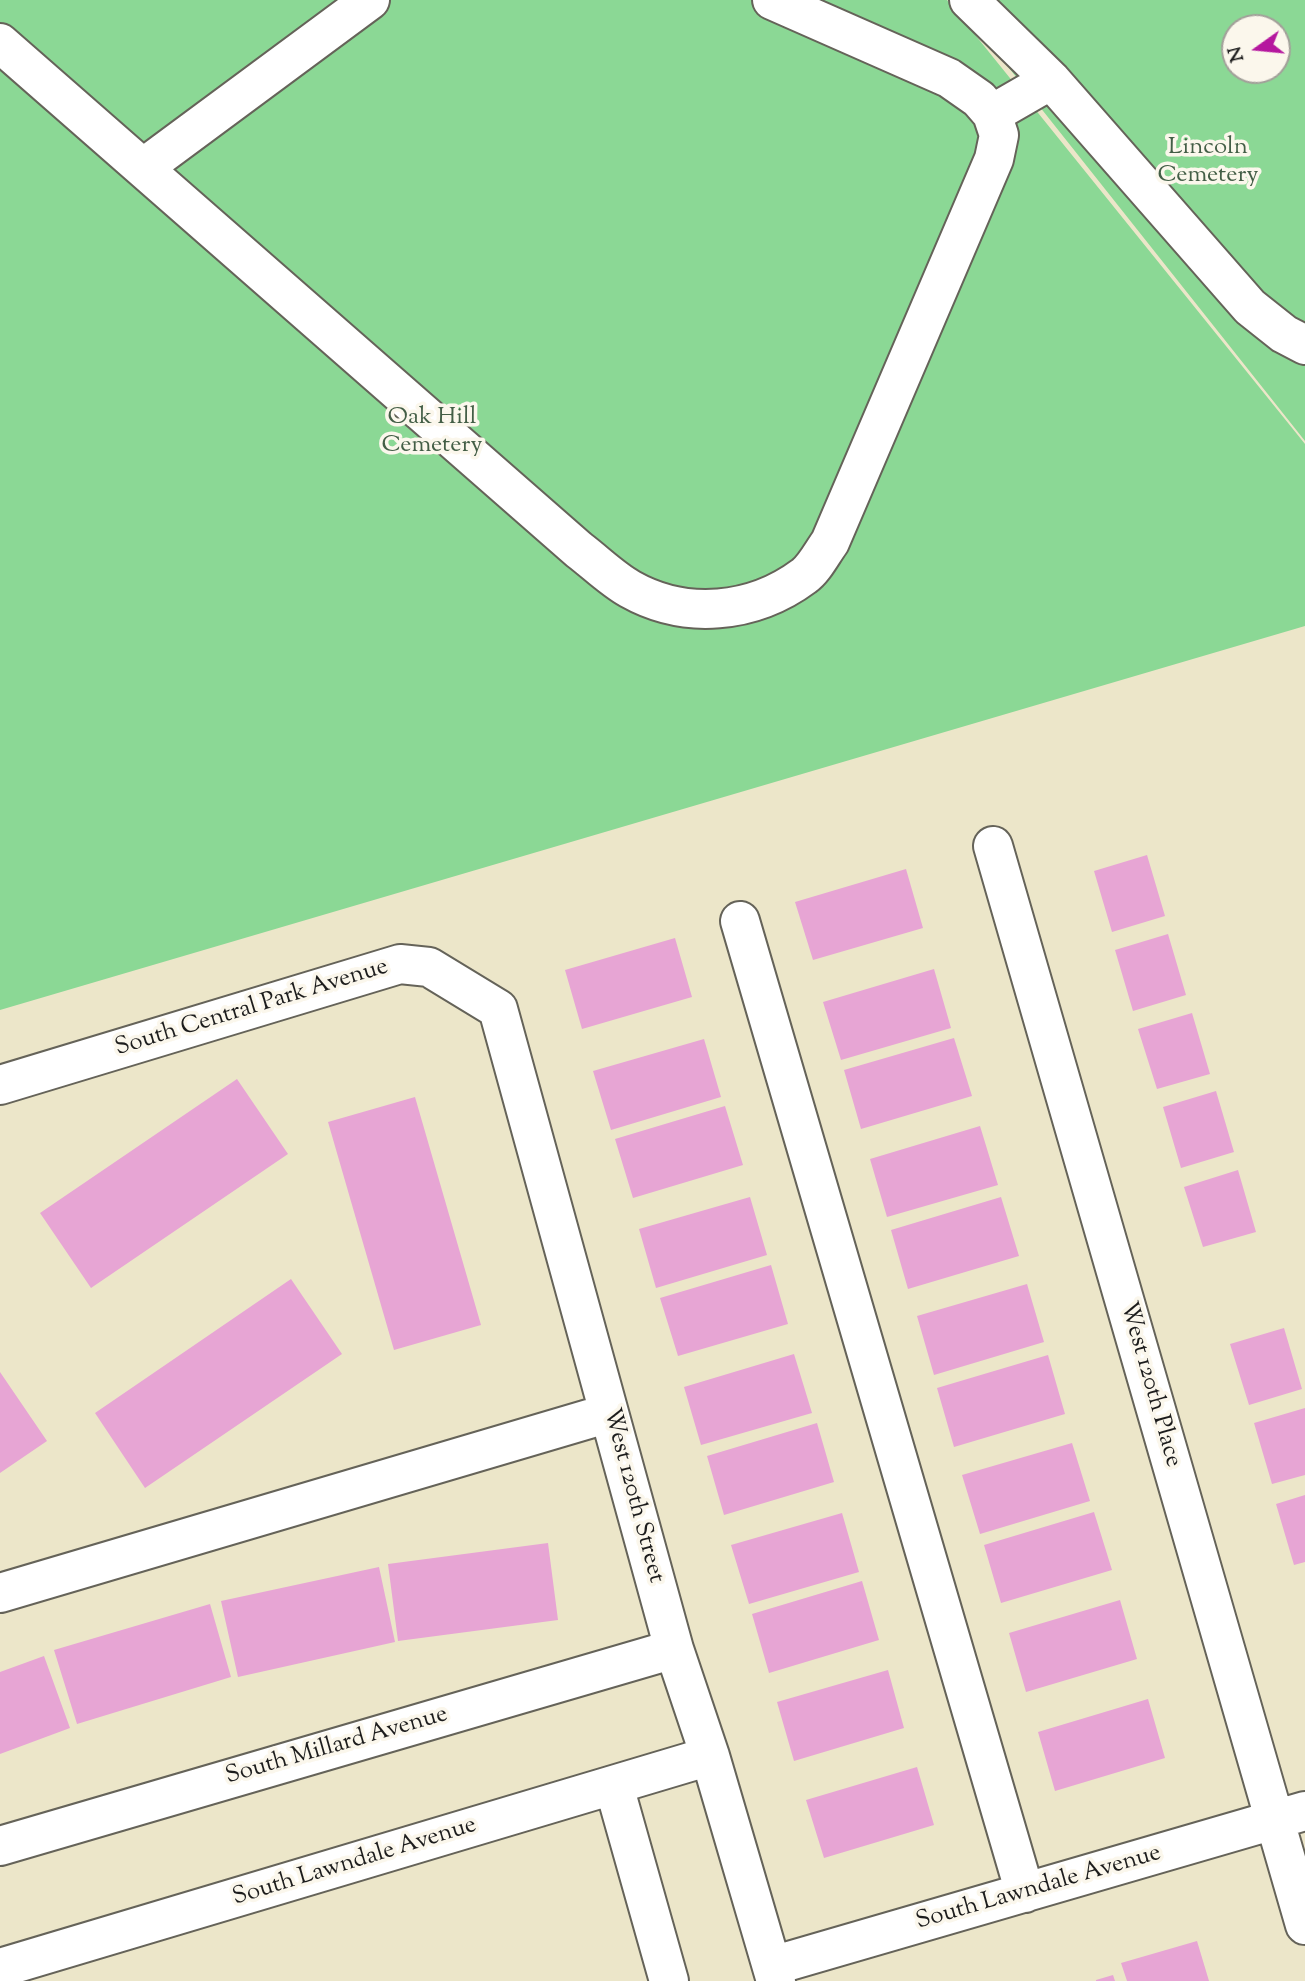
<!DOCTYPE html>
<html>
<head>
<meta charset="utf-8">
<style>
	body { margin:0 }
	#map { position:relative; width:1305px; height:1981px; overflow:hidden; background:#ece6c9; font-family:"Sorts Mill Goudy",serif }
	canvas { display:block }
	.north { position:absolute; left:1221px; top:14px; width:70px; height:70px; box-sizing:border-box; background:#fbf7ec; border:2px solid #a29f99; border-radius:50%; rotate:255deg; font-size:19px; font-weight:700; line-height:28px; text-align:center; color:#1c1c1c }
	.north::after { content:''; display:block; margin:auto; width:24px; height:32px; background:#b5179e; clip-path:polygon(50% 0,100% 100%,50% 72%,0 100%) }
</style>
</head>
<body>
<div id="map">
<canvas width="1305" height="1981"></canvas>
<div class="north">N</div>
</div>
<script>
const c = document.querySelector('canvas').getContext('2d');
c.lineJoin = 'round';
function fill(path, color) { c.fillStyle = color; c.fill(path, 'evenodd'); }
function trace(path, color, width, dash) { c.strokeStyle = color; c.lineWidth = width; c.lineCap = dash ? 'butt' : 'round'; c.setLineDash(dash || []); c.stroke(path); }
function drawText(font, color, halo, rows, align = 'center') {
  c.font = font + ' "Sorts Mill Goudy",serif'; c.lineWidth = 7; c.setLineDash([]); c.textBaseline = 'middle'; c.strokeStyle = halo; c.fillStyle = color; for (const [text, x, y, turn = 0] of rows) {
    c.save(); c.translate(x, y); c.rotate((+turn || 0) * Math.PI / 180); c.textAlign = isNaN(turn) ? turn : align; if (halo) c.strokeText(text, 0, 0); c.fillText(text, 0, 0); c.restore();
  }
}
const green = new Path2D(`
	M0,0H947L1305,444V626L0,1010Z
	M955,0H1305V441ZM1235,28H1277V70H1235Z`);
const building = new Path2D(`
	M1147,855L1165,916L1112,932L1094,871Z
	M906,869L923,928L813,960L795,902Z
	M1168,934L1186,995L1133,1011L1115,950Z
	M675,938L692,997L582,1029L565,970Z
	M934,969L951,1028L841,1060L823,1002Z
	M1192,1013L1210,1074L1157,1089L1138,1029Z
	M954,1038L972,1096L861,1129L844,1070Z
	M704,1039L721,1097L611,1130L593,1071Z
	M237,1079L288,1154L91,1288L40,1213Z
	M1216,1091L1234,1152L1181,1168L1163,1107Z
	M415,1097L481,1325L394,1350L328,1122Z
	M725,1106L743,1165L633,1198L615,1139Z
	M980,1126L998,1185L887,1217L870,1159Z
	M1238,1170L1256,1232L1203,1247L1184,1187Z
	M750,1197L767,1255L656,1288L639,1229Z
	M1001,1197L1019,1256L908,1289L891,1230Z
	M771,1265L788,1324L678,1356L660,1298Z
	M291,1279L342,1354L145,1488L95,1413Z
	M1027,1284L1044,1342L934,1375L917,1316Z
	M1284,1328L1302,1389L1249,1405L1230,1344Z
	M794,1354L812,1413L701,1445L684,1387Z
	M1048,1355L1065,1414L954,1447L937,1388Z
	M0,1372L47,1441L0,1473Z
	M1305,1408V1475L1272,1484L1254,1423Z
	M817,1423L834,1482L724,1515L707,1456Z
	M1072,1443L1090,1501L980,1534L962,1475Z
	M1305,1495V1562L1294,1565L1276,1504Z
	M1094,1512L1112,1570L1001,1603L984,1545Z
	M842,1513L859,1572L749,1604L731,1545Z
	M548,1543L558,1620L398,1641L388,1564Z
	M379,1567L395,1642L238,1677L221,1601Z
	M862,1581L879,1640L769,1673L752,1614Z
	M1120,1600L1137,1659L1026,1692L1009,1633Z
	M210,1604L231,1677L77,1724L54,1650Z
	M44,1656L70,1728L0,1754V1672Z
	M888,1670L904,1728L794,1761L777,1702Z
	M1148,1699L1165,1758L1055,1791L1038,1732Z
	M917,1767L934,1825L824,1858L806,1800Z
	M1197,1941L1209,1981H1127L1121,1963Z
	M1113,1975L1115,1981H1096V1980Z`);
const minor = new Path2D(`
	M969,0L1051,80L1250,307L1284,334L1305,345
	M0,43L579,550C595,562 612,579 630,589C685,620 753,614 804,576C814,569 822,553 830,542L994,159L999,135L992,114L979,99L949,78L772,0
	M992,114L1051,80
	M143,168L370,0
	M993,846L1305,1925
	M740,921L1025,1893
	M0,1085L400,964L429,967L498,1009L674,1649L710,1756L776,1981
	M0,1593L609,1413
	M614,1786L669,1981
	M0,1846L674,1649
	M772,1966L1305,1811
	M0,1968L710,1756`);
const parkNames = [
	["Lincoln",1208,149],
	["Cemetery",1208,177],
	["Oak Hill",432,419],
	["Cemetery",432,447]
];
const streetNames = [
	["South Central Park Avenue",252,1009,-17],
	["West 120th Place",1149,1385,74],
	["West 120th Street",632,1496,75],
	["South Millard Avenue",337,1747,-16],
	["South Lawndale Avenue",355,1863,-17],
	["South Lawndale Avenue",1039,1889,-16]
];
fill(green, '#8bd895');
fill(building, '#e7a5d4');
trace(minor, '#656359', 42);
trace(minor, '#fff', 38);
drawText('24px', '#435e46', '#fbf7ec', parkNames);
drawText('24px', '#1c1c1c', '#fbf7ec', streetNames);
</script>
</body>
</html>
